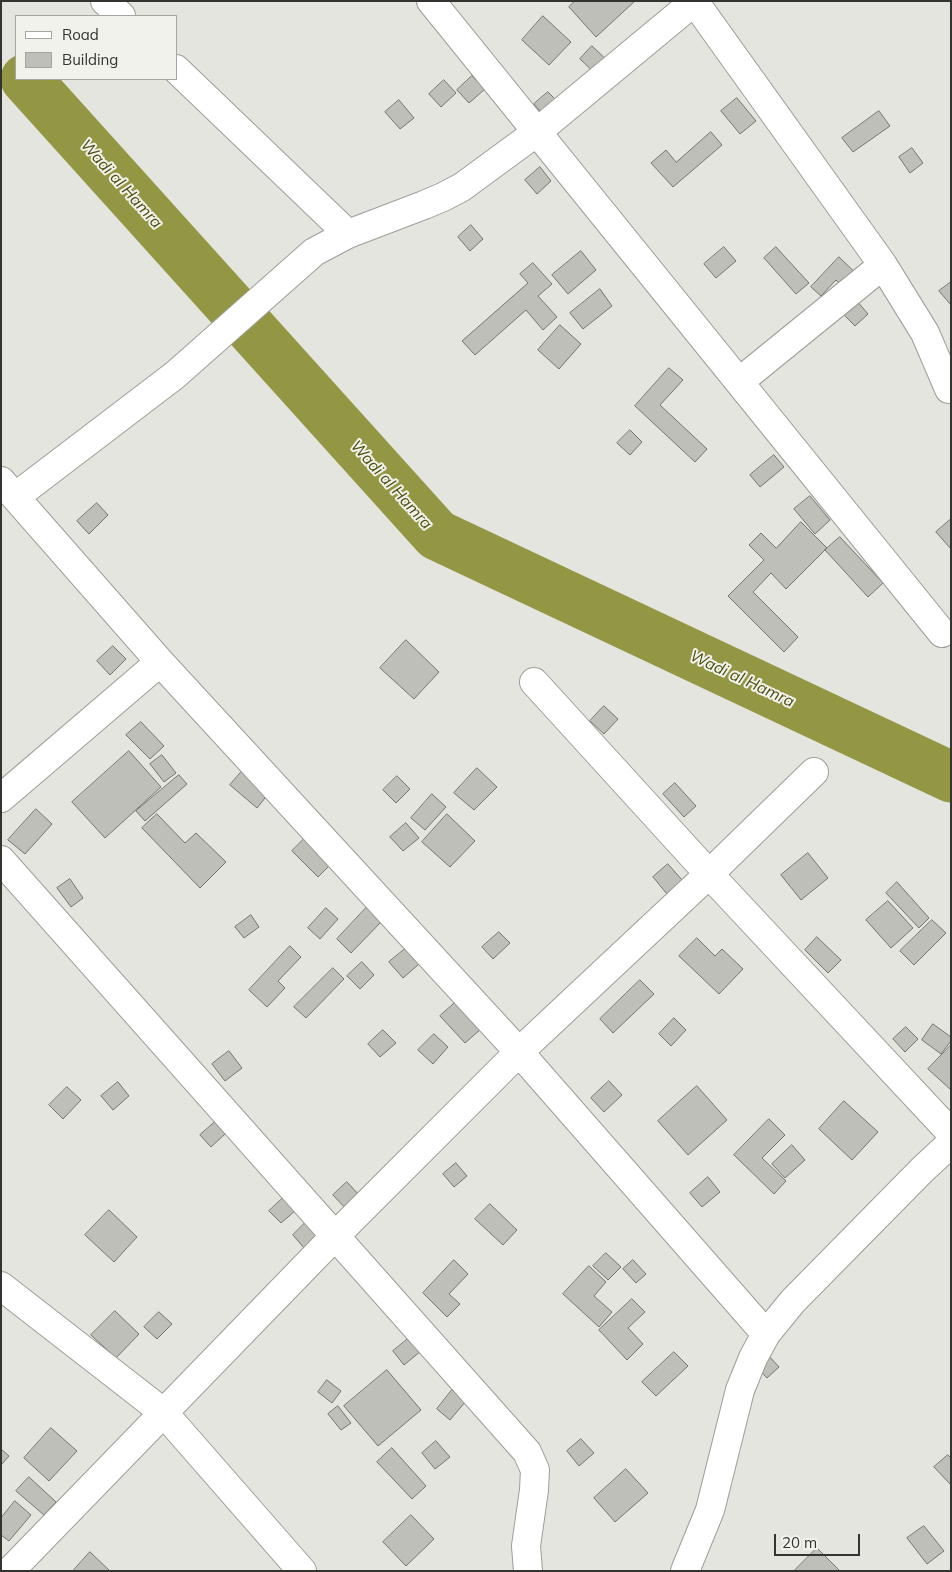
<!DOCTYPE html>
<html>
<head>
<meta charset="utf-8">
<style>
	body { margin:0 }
	#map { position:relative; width:952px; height:1572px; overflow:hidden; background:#e4e5de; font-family:Mulish,sans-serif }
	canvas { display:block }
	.frame { position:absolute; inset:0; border:2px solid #333330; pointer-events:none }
	.legend { position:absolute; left:15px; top:15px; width:162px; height:65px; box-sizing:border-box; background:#f1f2eb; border:1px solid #a5a6a0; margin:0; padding:6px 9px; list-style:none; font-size:15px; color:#333330 }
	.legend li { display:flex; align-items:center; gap:10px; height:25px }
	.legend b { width:25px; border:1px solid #a5a6a0 }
	.scale { position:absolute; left:774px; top:1534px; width:86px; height:22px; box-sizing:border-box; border:2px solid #333330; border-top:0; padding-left:6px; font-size:15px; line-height:18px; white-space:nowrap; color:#333330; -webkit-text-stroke:4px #f1f2eb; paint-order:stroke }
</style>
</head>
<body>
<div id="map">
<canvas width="952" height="1572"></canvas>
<div class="frame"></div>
<ul class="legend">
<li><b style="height:6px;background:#fff"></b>Road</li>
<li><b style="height:14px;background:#bebfb9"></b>Building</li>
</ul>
<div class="scale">20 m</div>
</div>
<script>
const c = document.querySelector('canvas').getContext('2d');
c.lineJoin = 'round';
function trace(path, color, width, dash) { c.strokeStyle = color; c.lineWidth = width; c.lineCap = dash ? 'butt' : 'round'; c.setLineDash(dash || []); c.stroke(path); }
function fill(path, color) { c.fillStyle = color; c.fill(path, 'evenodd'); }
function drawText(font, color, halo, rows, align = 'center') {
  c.font = font + ' Mulish,sans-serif'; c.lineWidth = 4; c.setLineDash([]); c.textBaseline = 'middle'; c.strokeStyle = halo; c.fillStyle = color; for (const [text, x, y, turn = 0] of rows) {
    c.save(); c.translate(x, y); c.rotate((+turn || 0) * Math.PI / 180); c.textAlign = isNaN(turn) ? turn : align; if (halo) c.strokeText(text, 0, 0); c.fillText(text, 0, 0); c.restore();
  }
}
const river = new Path2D(`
	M26,79L437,535L951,777`);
const building = new Path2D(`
	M575,1H635L596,37L569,7Z
	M543,16L571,42L549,65L522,40Z
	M592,46L611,64L599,77L580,59Z
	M472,76L485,89L469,103L457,90Z
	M444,80L456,93L441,107L429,94Z
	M548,92L560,104L545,117L534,104Z
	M737,98L756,121L740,134L721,111Z
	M399,100L414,118L400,129L385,112Z
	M879,111L890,126L853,152L842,138Z
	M711,132L722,145L673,187L651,163L666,150L676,162Z
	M912,148L923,163L910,173L899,157Z
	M540,167L551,181L537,194L525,180Z
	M471,225L483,239L470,251L458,237Z
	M724,247L736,261L716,278L704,264Z
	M776,247L809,283L796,294L764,258Z
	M581,251L596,270L568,294L552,275Z
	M839,257L866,283L853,296L836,280L821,296L811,287Z
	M533,263L552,284L538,296L557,317L543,330L526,310L475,355L462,341L528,283L520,274Z
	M951,282V305L939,291Z
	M600,289L612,306L583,329L570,313Z
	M856,300L868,314L855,326L842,313Z
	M560,325L581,344L559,369L538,350Z
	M669,368L683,380L660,405L707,449L695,462L635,406Z
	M630,430L642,442L630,455L617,443Z
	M774,455L784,467L760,487L750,475Z
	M810,496L830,520L815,534L794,509Z
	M97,503L108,515L89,534L77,521Z
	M951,519V549L936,532Z
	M801,522L827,548L786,589L771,573L753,592L798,637L784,652L728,596L764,560L749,545L761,533L776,548Z
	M840,537L883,583L868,597L825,550Z
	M406,640L439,672L414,699L380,668Z
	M113,646L126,659L110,675L97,661Z
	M604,706L618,719L604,734L590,721Z
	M141,722L164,746L150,759L126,735Z
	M129,751L161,787L105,838L72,802Z
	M162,755L176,773L164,782L150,764Z
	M477,768L497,787L474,810L454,793Z
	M243,770L269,793L257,808L230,785Z
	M179,775L187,784L145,821L136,811Z
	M397,776L410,789L396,803L383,790Z
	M675,783L696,806L684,817L663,794Z
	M432,794L446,807L425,830L411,818Z
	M36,809L52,824L25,854L8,840Z
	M157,814L185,843L196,833L226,862L200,888L142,828Z
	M447,814L475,841L450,867L422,842Z
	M406,823L419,838L403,851L390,837Z
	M306,837L332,863L318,877L292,851Z
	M808,853L828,878L801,900L781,875Z
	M668,864L683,881L667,894L653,877Z
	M70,879L83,898L71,907L57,888Z
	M897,882L929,918L919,928L886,893Z
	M888,901L913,928L891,948L866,920Z
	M367,907L382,921L351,953L337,939Z
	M326,908L338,919L320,939L308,928Z
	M251,915L259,927L244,938L235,927Z
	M932,920L946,933L914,965L900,951Z
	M499,932L510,943L493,959L482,947Z
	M817,937L841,960L828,973L805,950Z
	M697,938L715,956L722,949L743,969L719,994L679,956Z
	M290,946L301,957L278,981L285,988L267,1007L249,990Z
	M405,949L419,964L403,978L389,962Z
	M362,962L374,975L360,989L347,976Z
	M333,968L344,979L306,1018L294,1007Z
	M640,980L654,994L613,1033L600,1019Z
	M457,1001L481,1029L465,1043L440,1016Z
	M674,1018L686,1030L671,1046L659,1034Z
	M933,1024L951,1037V1041L941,1054L922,1040Z
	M906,1027L918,1039L905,1052L893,1039Z
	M383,1030L396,1043L380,1057L368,1044Z
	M434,1034L448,1047L433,1064L418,1050Z
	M951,1045V1090L928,1069Z
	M229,1051L242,1068L225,1081L212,1064Z
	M609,1081L622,1095L604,1112L591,1098Z
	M118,1082L129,1096L113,1110L101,1096Z
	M697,1086L727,1120L688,1155L658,1121Z
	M67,1087L81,1100L63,1119L49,1105Z
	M844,1101L878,1132L852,1160L819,1129Z
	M769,1119L785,1135L762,1158L786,1181L774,1194L734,1155Z
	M215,1122L225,1134L211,1147L200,1135Z
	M792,1145L805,1160L785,1178L772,1164Z
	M456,1163L467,1176L454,1187L443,1174Z
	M708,1177L720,1192L702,1207L690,1193Z
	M347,1182L361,1197L347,1210L333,1195Z
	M284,1197L296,1210L281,1223L269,1211Z
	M490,1204L517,1230L503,1245L475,1219Z
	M109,1210L137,1237L114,1262L85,1235Z
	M307,1221L318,1234L304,1248L293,1235Z
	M606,1253L621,1267L608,1280L593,1266Z
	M454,1260L468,1274L449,1294L460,1304L447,1317L423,1293Z
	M633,1260L646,1274L636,1283L623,1269Z
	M589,1266L606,1282L594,1296L612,1312L599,1327L563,1294Z
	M632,1299L645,1312L628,1328L643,1344L627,1360L599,1330Z
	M115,1311L139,1334L116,1358L91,1335Z
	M159,1312L172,1324L157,1339L144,1327Z
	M409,1338L421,1351L404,1365L393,1351Z
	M674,1352L688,1366L656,1396L642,1382Z
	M767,1354L779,1367L767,1378L755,1365Z
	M387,1370L421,1410L378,1446L344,1406Z
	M327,1380L341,1391L332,1403L318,1392Z
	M452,1390L466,1401L450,1420L437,1409Z
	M338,1406L351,1423L341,1430L328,1414Z
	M51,1428L77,1451L49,1481L24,1458Z
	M581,1439L594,1453L579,1466L567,1451Z
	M436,1441L450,1457L435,1469L422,1453Z
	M392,1448L426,1486L412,1499L377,1462Z
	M1,1449L9,1456L1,1465Z
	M948,1455L951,1458V1485L934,1467Z
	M626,1469L648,1493L615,1522L594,1498Z
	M29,1477L56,1502L44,1515L16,1491Z
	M15,1501L31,1515L9,1541L1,1535V1518Z
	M411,1515L434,1539L406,1566L383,1542Z
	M924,1526L944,1551L927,1564L907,1538Z
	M817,1548L840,1571H794Z
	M90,1552L110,1571H73Z`);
const street = new Path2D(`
	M105,1L121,16
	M431,1L942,633
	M694,1L883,265L925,333L949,389
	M176,69L348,234
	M739,382L883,265
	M1,481L160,662L519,1052L766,1334
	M15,497L175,375L314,252L348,234L424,205L443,197L462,187L537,132L695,1
	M534,682L709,874L951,1133
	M1,798L160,662
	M1,860L527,1452L535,1470L534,1490L526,1546L528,1571
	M1,1286L163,1412L302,1571
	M10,1571L335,1236L519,1052L709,874L814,772
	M685,1571L710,1510L740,1390L753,1358L766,1334L793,1301L922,1170L951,1143`);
const waterNames = [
	["Wadi al Hamra",121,184,48],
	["Wadi al Hamra",391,485,48],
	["Wadi al Hamra",742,679,25]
];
trace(river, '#939642', 51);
fill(building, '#bebfb9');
trace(building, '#75756f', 1);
trace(street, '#9d9e98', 30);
trace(street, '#fff', 28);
drawText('italic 16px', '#4d4e0e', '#f1f2eb', waterNames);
</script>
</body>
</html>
